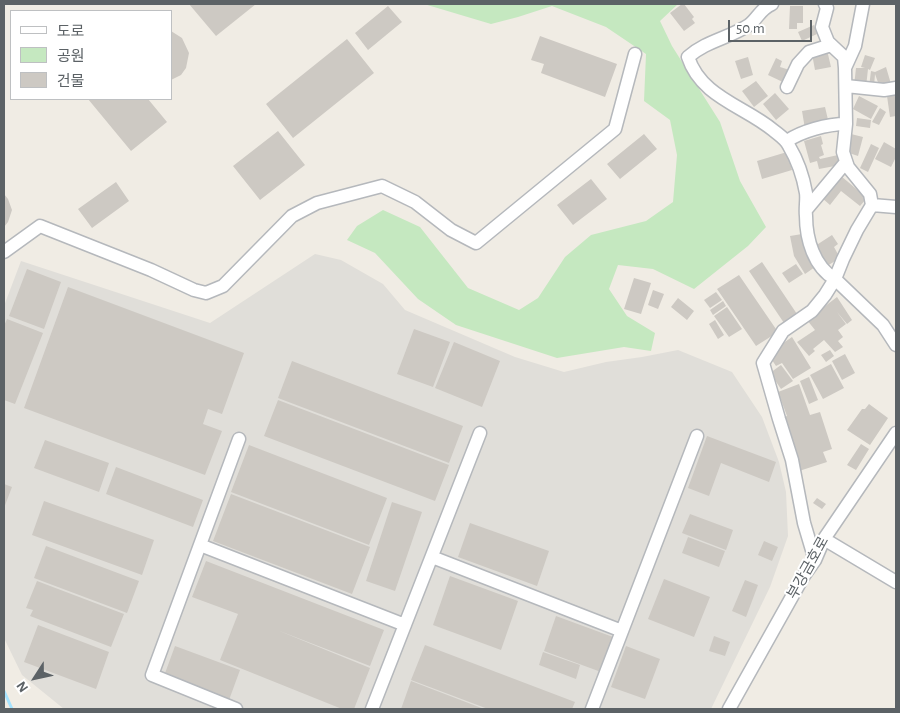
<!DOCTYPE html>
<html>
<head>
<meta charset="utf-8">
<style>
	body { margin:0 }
	#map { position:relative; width:900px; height:713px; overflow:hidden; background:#f0ece4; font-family:"Alegreya Sans","Noto Sans KR",sans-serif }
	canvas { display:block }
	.frame { position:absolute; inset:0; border:5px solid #5c6266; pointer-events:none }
	.legend { position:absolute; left:10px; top:10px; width:162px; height:90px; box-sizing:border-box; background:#fff; border:1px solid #bec0c2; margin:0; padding:6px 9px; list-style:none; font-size:15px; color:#5c6266 }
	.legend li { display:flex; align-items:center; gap:10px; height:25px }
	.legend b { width:25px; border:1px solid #bec0c2 }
	.north { position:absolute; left:10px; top:653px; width:50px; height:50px; -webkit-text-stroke:4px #fff; paint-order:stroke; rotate:235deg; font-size:14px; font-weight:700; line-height:20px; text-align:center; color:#5c6266 }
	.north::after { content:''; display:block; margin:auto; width:18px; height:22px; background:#5c6266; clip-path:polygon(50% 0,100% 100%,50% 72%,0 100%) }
	.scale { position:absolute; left:728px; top:20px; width:84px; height:22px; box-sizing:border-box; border:2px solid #5c6266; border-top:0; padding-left:6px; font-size:15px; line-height:18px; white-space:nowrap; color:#5c6266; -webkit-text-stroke:4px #fff; paint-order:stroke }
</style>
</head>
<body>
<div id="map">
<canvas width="900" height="713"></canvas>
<div class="frame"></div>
<ul class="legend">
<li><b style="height:6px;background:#fff"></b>도로</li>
<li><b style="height:14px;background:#c5e8c0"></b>공원</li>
<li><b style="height:14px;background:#cdc9c3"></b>건물</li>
</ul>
<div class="north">N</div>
<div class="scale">50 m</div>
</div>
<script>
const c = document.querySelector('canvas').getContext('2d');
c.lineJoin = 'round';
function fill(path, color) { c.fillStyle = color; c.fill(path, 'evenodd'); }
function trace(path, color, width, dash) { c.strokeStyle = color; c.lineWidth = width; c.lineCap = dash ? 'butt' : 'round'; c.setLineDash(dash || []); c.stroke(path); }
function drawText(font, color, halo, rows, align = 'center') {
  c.font = font + ' "Alegreya Sans","Noto Sans KR",sans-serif'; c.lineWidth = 4; c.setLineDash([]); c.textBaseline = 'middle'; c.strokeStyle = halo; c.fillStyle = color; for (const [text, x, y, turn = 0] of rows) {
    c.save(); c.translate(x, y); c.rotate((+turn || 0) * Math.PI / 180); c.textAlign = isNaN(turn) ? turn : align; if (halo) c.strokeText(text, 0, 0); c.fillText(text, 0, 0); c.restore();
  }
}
const industrial = new Path2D(`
	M315,254L341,260L383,284L405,310L515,357L564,372L606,362L642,357L678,350L732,372L762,417L779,462L786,492L788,536L770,587L711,709H64L22,675L4,638V306L21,261L210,323Z`);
const green = new Path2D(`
	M424,4H678L660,21L672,46L720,122L740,181L766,227L748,246L694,289L653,269L618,265L609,289L627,316L655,333L651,351L624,347L557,358L456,325L418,299L375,253L347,240L357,226L383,210L420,227L468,288L519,310L538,298L565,257L591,235L646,221L673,202L677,155L670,120L644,101L646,54L606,27L552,6L518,17L491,24Z`);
const stream = new Path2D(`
	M4,691L12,709`);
const building = new Path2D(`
	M189,4H256L216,36Z
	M682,4H684L694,17L692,19L695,23L684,31L670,13Z
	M388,6L402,22L368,50L355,33Z
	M790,6H803V23H797V29H789Z
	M814,25L817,34L802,41L798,32Z
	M171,31L182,38L189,53L186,68L181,75L171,80Z
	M540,36L617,64L605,97L541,73L544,64L531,60Z
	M347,39L374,73L293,138L266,104Z
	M827,50L831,67L815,70L812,54Z
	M865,55L875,58L870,70L868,69L866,87L854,86L856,68H865L861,67Z
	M748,57L753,75L741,79L735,61Z
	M776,58L782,61L780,67L793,71L787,84L768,75Z
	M886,67L891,84L880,88L875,74L874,87H869L871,71L875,72Z
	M756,81L768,96L754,107L742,91Z
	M775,93L789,109L776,120L763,104Z
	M895,95L896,116L890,117L887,96Z
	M859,96L878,106L871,119L853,109Z
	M88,99H148L167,122L131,151Z
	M825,107L829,124L805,129L802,111Z
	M880,108L886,112L879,125L872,122Z
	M857,118L871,120L870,128L856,126Z
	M278,131L305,165L260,200L233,166Z
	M644,134L657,149L620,179L607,164Z
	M851,134L863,137L858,156L846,152Z
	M821,136L823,144L821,145L824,155L819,157L820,159L838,155L840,165L819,169L817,161L810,163L804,141Z
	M884,142L896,149V157L891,167L875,159Z
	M871,144L879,148L868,172L860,168Z
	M787,152L792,170L762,179L757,161Z
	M841,176L867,198L860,206L841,191L830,205L822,198Z
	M591,179L607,199L573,225L557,205Z
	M116,182L129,201L92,228L78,209Z
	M4,194L8,199L12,210L8,222L4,227Z
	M802,234L815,267L805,274L794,256L790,236Z
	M832,235L838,244L834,247L840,258L827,266L815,246Z
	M762,262L797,314L784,323L749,271Z
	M796,264L803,274L789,283L782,273Z
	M27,269L61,282L44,329L9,316Z
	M739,275L778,332L756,346L717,289Z
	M634,278L651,283L641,314L624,309Z
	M68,287L244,353L222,414L208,409L203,424L222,431L205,475L24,408Z
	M653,290L664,294L658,309L648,305Z
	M716,292L722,300L710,308L704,300Z
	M837,297L852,320L847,324L837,312L846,324L838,330L843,337L838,341L843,347L835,352L824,340L813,349L815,351L809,356L797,342L815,330L807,320Z
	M678,298L694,311L687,320L671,307Z
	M723,301L726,306L713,315L710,310Z
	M727,307L742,329L729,337L714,316Z
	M7,319L43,333L15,404L4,400V326Z
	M715,320L724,335L718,339L709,324Z
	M414,329L450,342L433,387L397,374Z
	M792,337L811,368L793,379L782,363L776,366L772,360L779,346Z
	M454,342L500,361L482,407L435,388Z
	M830,350L834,356L826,362L821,355Z
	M845,354L855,373L842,380L832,361Z
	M292,361L463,426L449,463L278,398Z
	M831,364L844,388L823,399L810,375Z
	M781,365L793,381L781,389L770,373Z
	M809,377L818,400L809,404L800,381Z
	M799,384L810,415L820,412L832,449L823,452L827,462L799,471L781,418L787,416L778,392Z
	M278,400L449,465L435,501L264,436Z
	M869,404L888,418L870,445L847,430L862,409H865Z
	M707,436L776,462L769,482L721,463L709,496L688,488Z
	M45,440L109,463L99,492L34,468Z
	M861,444L869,449L856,470L847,465Z
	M249,445L387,498L369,545L231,492Z
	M116,467L203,500L193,527L106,494Z
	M4,484L12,487L4,508Z
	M231,494L370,547L352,594L213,541Z
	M817,498L826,504L822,509L813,503Z
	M44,501L154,540L142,575L32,535Z
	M392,502L422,512L395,591L366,581Z
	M690,514L733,530L726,550L682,533Z
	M470,523L549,551L537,586L458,557Z
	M688,537L725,551L719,567L682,553Z
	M764,541L778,547L772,561L758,555Z
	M46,546L139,581L127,613L34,578Z
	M206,561L384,630L370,666L277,630L370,668L354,709H342L220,660L238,614L192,597Z
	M450,576L518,601L501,650L433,625Z
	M664,579L710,597L694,637L648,619Z
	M745,580L758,585L746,617L732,611Z
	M37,581L124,614L111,647L30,616L33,610L26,608Z
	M556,616L613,637L601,672L544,651Z
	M38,625L109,652L96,689L24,662Z
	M714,636L730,642L725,656L709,651Z
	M425,645L575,702L572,709H488L411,680Z
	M175,646L240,670L229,700L164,676Z
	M626,646L660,659L645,699L611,687Z
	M543,652L580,665L576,679L539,665Z
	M411,681L484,709H401Z`);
const minor = new Path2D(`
	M772,4C760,9 758,18 749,25C729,38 706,41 688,57C701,97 744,106 773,130C779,135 786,139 789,146C798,161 803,176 806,193C807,200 805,208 806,216C806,239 814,267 835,279L883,325L896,345
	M825,4L827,8L822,27L828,42L844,57L845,68
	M863,4L855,46L845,68L846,124L843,152L848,167L870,194L872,205
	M846,86L884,90L896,88
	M787,87L798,64L809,52L831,45
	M787,141C802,131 827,124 846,124
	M806,210L846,162
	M4,252L40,226L151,270L194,290L206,293L223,286L292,216L317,203L382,186L415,202L451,230L476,243L615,129L635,54
	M824,539L896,582
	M200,545L405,625
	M432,557L622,631
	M815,560L804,523L792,460L779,419L763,363L783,331L812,311L825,295L835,279L843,259L857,230L872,205L896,207
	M236,709L152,675L239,439
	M372,709L480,433
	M592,709L697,436
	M729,709L803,577L815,560L824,539L896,433`);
const streetNames = [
	["부강금호로",808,568,-61]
];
fill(industrial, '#e0ded9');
fill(green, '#c5e8c0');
trace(stream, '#a5e3ff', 3);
fill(building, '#cdc9c3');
trace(minor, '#b5b8bc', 15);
trace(minor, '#fff', 12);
drawText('15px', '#5c6266', '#fff', streetNames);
</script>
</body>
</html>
